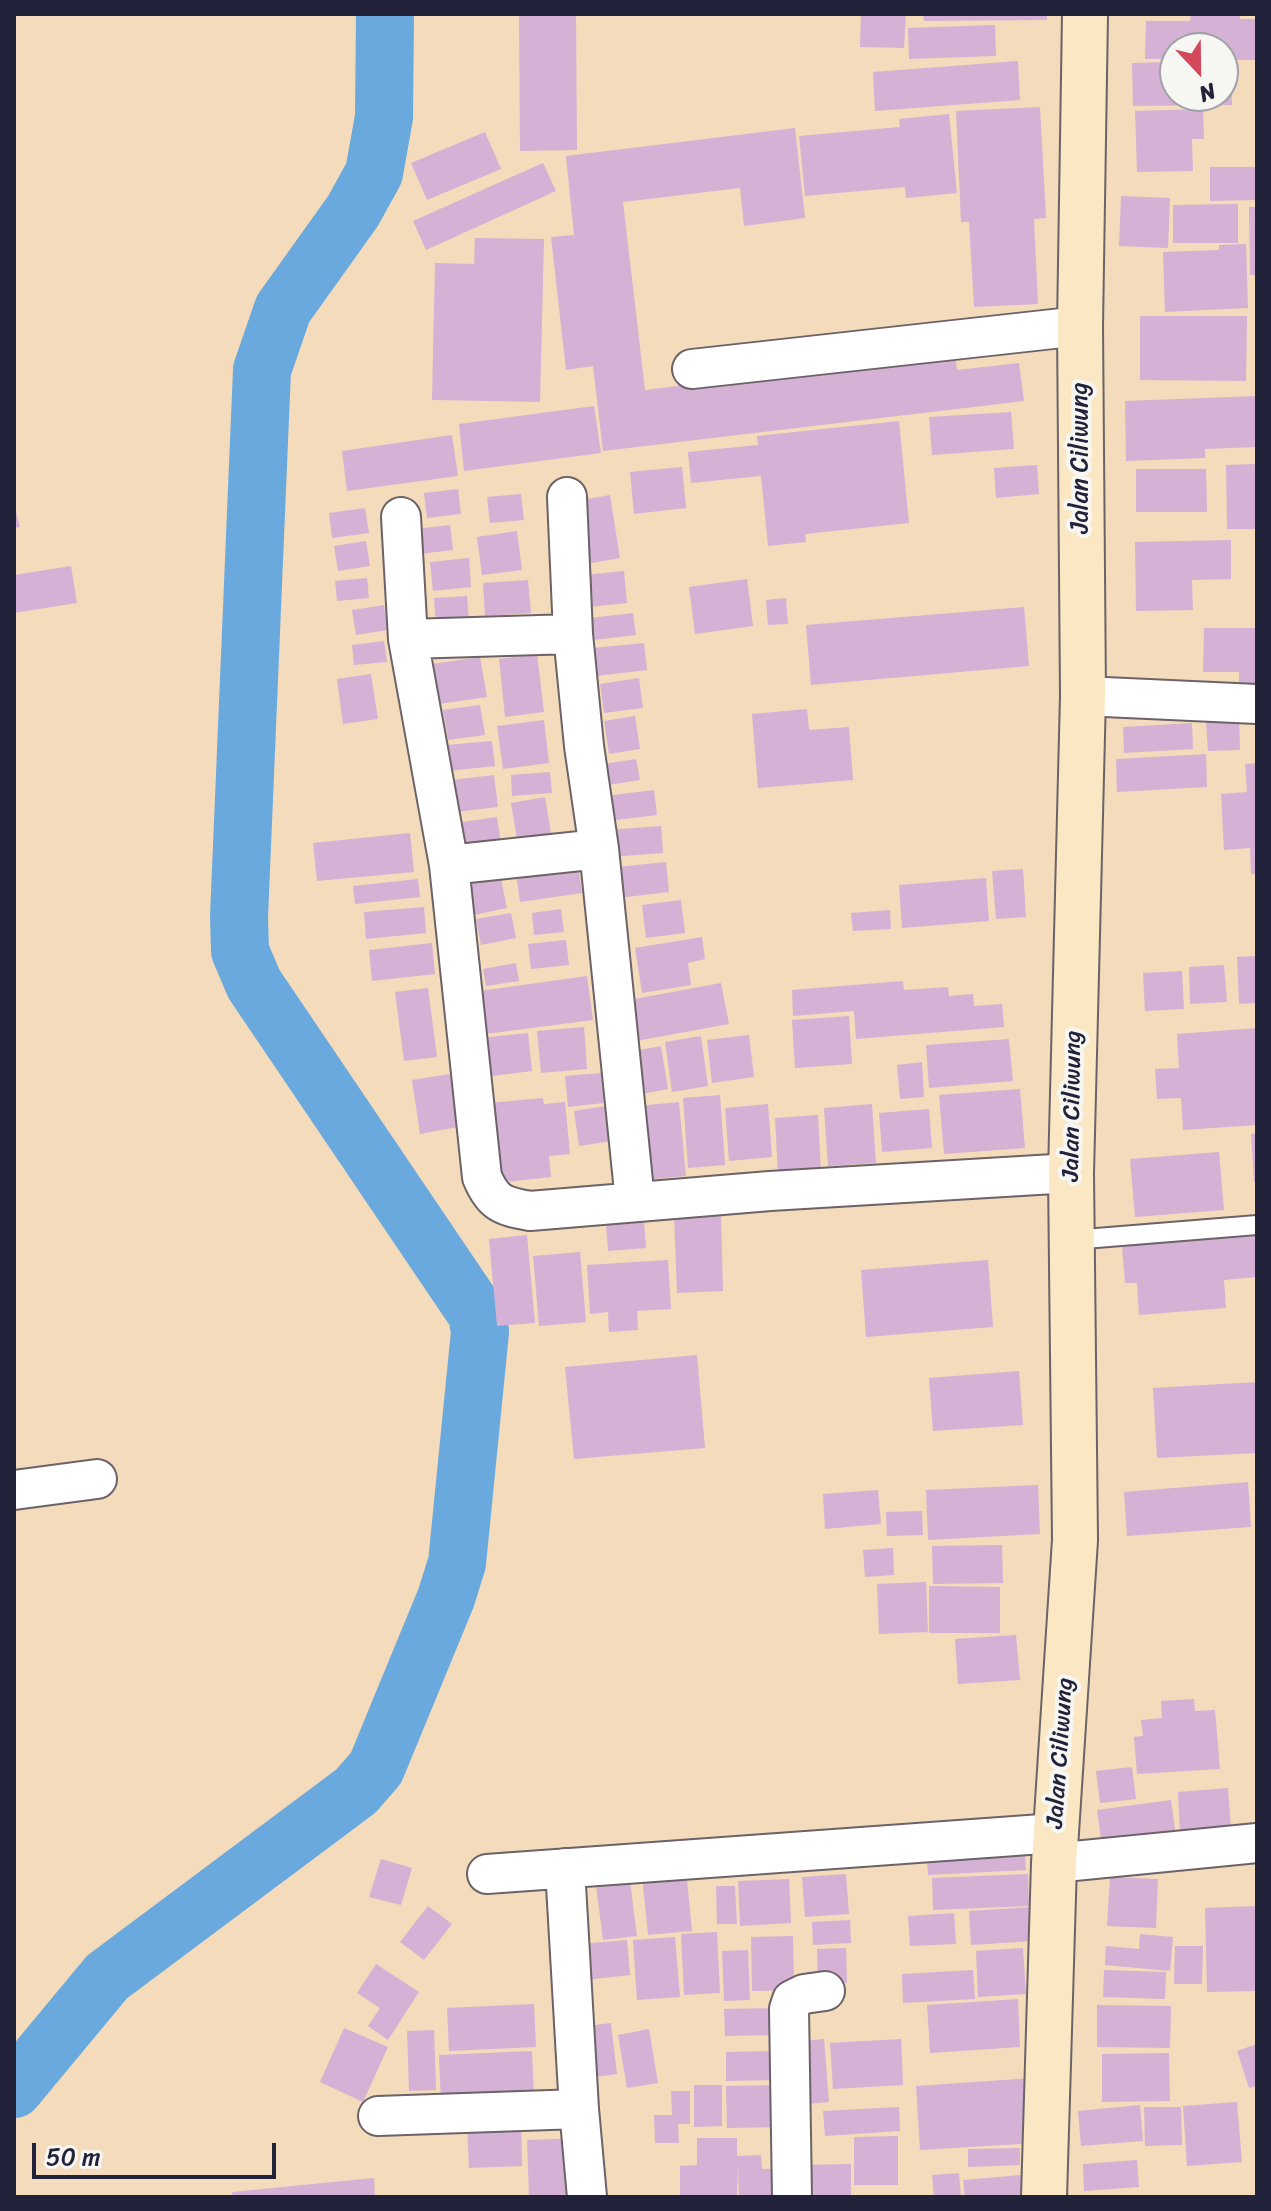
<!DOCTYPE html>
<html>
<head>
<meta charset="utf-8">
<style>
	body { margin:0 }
	#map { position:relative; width:1271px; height:2211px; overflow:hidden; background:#f3dbbc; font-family:Sriracha,sans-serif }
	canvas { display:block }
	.frame { position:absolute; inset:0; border:16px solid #22223b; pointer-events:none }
	.north { position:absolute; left:1159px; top:32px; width:80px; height:80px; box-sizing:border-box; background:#f6f6f2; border:2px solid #a1a1a9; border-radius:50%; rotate:158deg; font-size:22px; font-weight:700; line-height:32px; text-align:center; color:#22223b }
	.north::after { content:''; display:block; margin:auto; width:28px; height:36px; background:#d1495b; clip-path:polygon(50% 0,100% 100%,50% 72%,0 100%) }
	.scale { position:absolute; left:32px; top:2143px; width:244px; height:36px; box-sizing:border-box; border:4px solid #22223b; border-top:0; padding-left:10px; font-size:24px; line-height:28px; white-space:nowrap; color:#22223b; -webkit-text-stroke:6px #f6f6f2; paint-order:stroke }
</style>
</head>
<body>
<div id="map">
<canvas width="1271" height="2211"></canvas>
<div class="frame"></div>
<div class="north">N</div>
<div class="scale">50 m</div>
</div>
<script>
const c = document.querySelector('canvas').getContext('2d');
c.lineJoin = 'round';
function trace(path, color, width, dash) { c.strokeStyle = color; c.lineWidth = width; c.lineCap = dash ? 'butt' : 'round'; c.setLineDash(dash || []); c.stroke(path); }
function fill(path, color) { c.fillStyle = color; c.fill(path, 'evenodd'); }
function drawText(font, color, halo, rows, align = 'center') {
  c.font = font + ' Sriracha,sans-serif'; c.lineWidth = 8; c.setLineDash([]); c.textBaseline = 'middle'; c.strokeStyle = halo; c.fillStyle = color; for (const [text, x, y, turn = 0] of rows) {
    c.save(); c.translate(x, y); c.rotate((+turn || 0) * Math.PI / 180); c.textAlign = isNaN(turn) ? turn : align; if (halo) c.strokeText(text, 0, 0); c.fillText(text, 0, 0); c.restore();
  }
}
const river = new Path2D(`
	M14,2089L107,1977L356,1791L376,1768L446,1598L457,1563L480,1332L477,1314L254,984L240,951L239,917L262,370L283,309L353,211L374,173L384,117L385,14`);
const building = new Path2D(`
	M519,14H576L577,150L520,151Z
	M861,14H906L904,48L860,47Z
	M923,14H1047V20L924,21Z
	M1191,14H1240V19H1257V60H1223V48H1175V59H1145L1146,21H1190Z
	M995,25L996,56L909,59L908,28Z
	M1018,61L1020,100L875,111L873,72Z
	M1175,62V96H1223V62H1231L1232,105L1133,106L1132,63Z
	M1040,107L1046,218L1034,219L1038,304L974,307L969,222H961L956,111Z
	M1203,109L1204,139H1192L1193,171L1137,172L1135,111Z
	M949,114L957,193L906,198L905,187L805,196L799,136L900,127L899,119Z
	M795,128L805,218L744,226L740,188L623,202L645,390L919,357L954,347L957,370L1019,363L1024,401L603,451L593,366L566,370L551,237L574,235L566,156Z
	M485,132L501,169L427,200L411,163Z
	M543,163L556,191L426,250L413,221Z
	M1210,167H1257V200L1210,201Z
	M1121,196L1170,198L1168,248L1119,246Z
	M1238,204V243H1173V205Z
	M1249,207H1257V275H1250Z
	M475,238L544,239L540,402L432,400L435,263L474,264Z
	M1246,244L1248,308L1165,312L1163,252L1219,250V245Z
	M1140,316H1247L1246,381L1140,380Z
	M1257,396V447L1205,449V458L1126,461L1125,401Z
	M594,406L601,453L464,471L459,424Z
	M1011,412L1014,449L932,455L929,417Z
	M899,421L909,523L805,534L806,542L768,546L761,476L691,483L688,452L758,445L757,436Z
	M452,435L458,476L347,491L342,451Z
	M1257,464V529H1227L1226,465Z
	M1037,465L1039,494L996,498L994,468Z
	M682,467L686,508L634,514L630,472Z
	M1136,469H1206L1207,512H1136Z
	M458,489L461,514L427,518L424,493Z
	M521,494L524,520L490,523L487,497Z
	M610,495L620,558L581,565L570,502Z
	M14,505L20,527L14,528Z
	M365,508L369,533L332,538L329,513Z
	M450,525L453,550L419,554L416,529Z
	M517,531L522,570L482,575L477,537Z
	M1231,540V579L1192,580L1193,610L1136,611L1135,542Z
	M366,541L370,566L338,571L334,546Z
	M469,558L471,587L433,591L430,562Z
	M71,566L77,603L14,613V575Z
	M624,571L627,603L580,608L576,576Z
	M367,578L369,598L337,601L335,581Z
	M747,579L753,626L695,634L689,587Z
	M528,580L531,613L485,616L483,583Z
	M467,596L469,622L436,625L434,598Z
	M786,598L788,624L768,625L766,600Z
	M384,605L388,630L356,635L352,610Z
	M1024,607L1029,666L811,685L806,625Z
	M633,613L636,635L593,640L590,618Z
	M1204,628H1257V694H1239V672H1203Z
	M384,641L387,662L354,665L352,645Z
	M644,643L647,670L596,676L593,648Z
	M537,654L544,712L505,717L499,659Z
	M480,657L487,697L432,705L426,665Z
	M371,674L378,719L343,724L337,679Z
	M639,678L643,708L604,713L600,684Z
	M480,705L485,735L448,740L443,710Z
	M807,709L809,730L849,727L853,780L758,788L752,714Z
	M635,716L640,749L609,754L604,721Z
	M1239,719L1240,750L1208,751L1206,722Z
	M544,720L549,763L503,769L497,726Z
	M1192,723L1193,749L1124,753L1123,727Z
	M492,741L495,766L448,771L446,745Z
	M1206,754L1207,787L1117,792L1116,759Z
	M636,759L640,780L608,785L604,764Z
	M1257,763V874H1251L1250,848L1224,850L1221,794L1247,792L1245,764Z
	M550,772L552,793L512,796L511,775Z
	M494,775L498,807L455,812L451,780Z
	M654,790L657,815L608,821L605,796Z
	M545,797L552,839L518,845L511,803Z
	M497,817L501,844L465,849L462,822Z
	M661,826L663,853L609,857L607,830Z
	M410,833L414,872L317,881L313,843Z
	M577,858L582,893L520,902L515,867Z
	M666,862L669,892L610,899L607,868Z
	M1023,869L1026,917L996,919L992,871Z
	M500,874L507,908L469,916L462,882Z
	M986,878L989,921L902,928L899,885Z
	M418,879L420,897L355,904L353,886Z
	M681,900L685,933L646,938L642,905Z
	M424,907L426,933L366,939L364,912Z
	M561,909L564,932L534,935L532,913Z
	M890,910L891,929L853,931L851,913Z
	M511,913L516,938L481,945L476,919Z
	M702,937L705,959L688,963L691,985L642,993L635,948Z
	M566,940L569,965L531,969L528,944Z
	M432,943L435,974L372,981L369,950Z
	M1257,956V1003L1239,1004L1237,957Z
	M516,963L519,981L486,986L483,969Z
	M1224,965L1227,1002L1190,1004L1189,967Z
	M1182,971L1184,1009L1145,1011L1143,973Z
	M587,976L593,1020L478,1035L472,992Z
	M903,981L904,990L948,987L949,996L973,994L974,1006L1002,1004L1004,1027L856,1039L854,1011L793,1016L792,990Z
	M721,983L729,1024L636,1041L629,1000Z
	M428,988L437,1057L404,1061L395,992Z
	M849,1016L852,1064L795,1068L792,1020Z
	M584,1027L587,1069L541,1073L537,1031Z
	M1257,1028V1125L1183,1130L1181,1098L1157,1099L1155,1069L1179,1068L1177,1034Z
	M528,1033L532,1071L484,1077L480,1038Z
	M749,1035L754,1077L712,1083L707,1040Z
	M701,1036L708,1086L672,1092L665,1042Z
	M1009,1039L1013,1081L929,1088L926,1045Z
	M661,1046L668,1089L637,1095L629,1052Z
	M922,1062L924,1097L900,1099L897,1065Z
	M601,1073L604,1103L568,1107L565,1076Z
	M450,1074L458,1127L420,1134L412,1080Z
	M1020,1089L1025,1148L944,1154L939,1095Z
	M720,1095L725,1165L688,1168L683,1098Z
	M543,1098L544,1104L565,1102L570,1154L549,1156L551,1177L497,1183L489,1103Z
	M679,1102L686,1176L644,1180L637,1106Z
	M768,1104L772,1157L729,1161L725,1108Z
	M872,1104L876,1163L828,1166L824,1108Z
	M612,1105L618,1140L579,1146L574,1111Z
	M929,1109L932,1148L882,1152L879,1113Z
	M818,1115L821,1172L778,1174L775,1118Z
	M1257,1133V1182H1254L1251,1134Z
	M1219,1152L1224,1210L1135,1217L1130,1159Z
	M643,1207L646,1248L608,1251L605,1211Z
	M721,1212L723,1291L677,1293L674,1214Z
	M527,1235L535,1323L497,1326L489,1239Z
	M1257,1236V1277L1224,1280L1226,1308L1139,1315L1137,1283H1125L1122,1246Z
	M580,1252L586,1322L539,1326L533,1256Z
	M668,1260L671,1309L637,1311L638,1330L609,1332L608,1312L590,1314L587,1265Z
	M988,1260L993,1327L866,1337L861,1270Z
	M697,1355L705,1448L574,1459L565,1367Z
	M1019,1371L1023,1425L933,1431L929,1378Z
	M1257,1382V1453L1157,1458L1153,1388Z
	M1248,1482L1251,1527L1127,1536L1124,1492Z
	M1038,1485L1040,1534L928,1540L926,1490Z
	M878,1490L881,1524L825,1529L823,1494Z
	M922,1511L923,1535L887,1536L886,1512Z
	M1002,1545L1003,1583L933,1584L932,1546Z
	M893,1548L894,1575L865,1577L863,1550Z
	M926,1582L928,1632L879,1634L877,1584Z
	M929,1586L1000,1587V1633H929Z
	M1016,1635L1020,1680L958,1684L955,1639Z
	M1194,1699L1195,1711L1215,1710L1220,1769L1137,1774L1134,1737L1143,1736L1141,1720L1162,1718L1161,1701Z
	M1132,1767L1136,1799L1100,1803L1096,1771Z
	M1228,1788L1231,1830L1180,1834L1178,1792Z
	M1171,1800L1177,1843L1103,1853L1097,1810Z
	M1024,1837L1026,1870L928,1875L926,1843Z
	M381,1859L412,1868L401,1905L369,1897Z
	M628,1865L637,1936L603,1940L594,1870Z
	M686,1870L692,1931L648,1935L642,1876Z
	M846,1874L849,1914L805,1917L802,1877Z
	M1028,1874L1029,1906L933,1910L932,1878Z
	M1110,1877L1158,1879L1156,1928L1107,1926Z
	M789,1879L791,1923L740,1926L738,1881Z
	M716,1886H735L737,1924H717Z
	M428,1906L452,1924L424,1960L400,1942Z
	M1257,1906V1991L1207,1992L1205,1908Z
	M1031,1907L1033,1941L971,1945L969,1911Z
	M954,1913L956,1944L910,1946L908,1916Z
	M850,1920L851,1943L813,1945L812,1922Z
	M717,1932L720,1993L684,1995L681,1934Z
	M1140,1934L1173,1937L1170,1971L1105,1965L1106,1946L1139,1949Z
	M793,1936L794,1990L752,1991L751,1937Z
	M675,1937L680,1997L637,2000L633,1940Z
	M627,1940L630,1975L585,1980L581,1944Z
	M1175,1946H1203L1202,1984H1174Z
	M846,1948L847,1983L818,1985L817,1949Z
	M1023,1948L1026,1994L978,1997L976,1951Z
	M748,1950L750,2000L724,2001L722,1951Z
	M376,1964L419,1992L388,2040L368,2026L380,2008L357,1993Z
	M973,1970L975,1999L903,2003L902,1974Z
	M1104,1970L1166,1972L1165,1999L1103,1997Z
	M1018,1999L1020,2047L930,2053L927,2005Z
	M534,2004L536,2047L449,2051L447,2008Z
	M1097,2005L1171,2006L1170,2048L1097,2047Z
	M780,2008L781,2035L725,2036L724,2009Z
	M611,2023L617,2074L595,2077L588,2026Z
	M344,2028L388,2047L363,2102L320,2082Z
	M649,2029L658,2083L627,2088L618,2035Z
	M434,2030L436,2090L409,2091L407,2031Z
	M824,2039L829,2102L797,2105L791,2042Z
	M901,2039L903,2085L833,2089L830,2043Z
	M1257,2044V2086L1249,2088L1237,2051Z
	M532,2051L534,2099L441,2103L439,2055Z
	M776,2051V2080L726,2081V2052Z
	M1169,2053L1170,2101L1102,2102V2054Z
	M1033,2078L1037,2143L920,2150L916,2086Z
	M694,2085H722V2126L694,2127Z
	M780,2085V2127L727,2128L726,2086Z
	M671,2091H690V2124H678L679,2143H655L654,2115H672Z
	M1237,2102L1242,2162L1187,2166L1183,2106Z
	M1140,2105L1143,2141L1081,2146L1078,2111Z
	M899,2107L900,2131L825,2136L823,2111Z
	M1144,2107H1181L1182,2145L1145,2146Z
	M521,2121L522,2166L469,2168L467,2124Z
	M898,2136V2185H854V2137Z
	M580,2138L582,2197H529L527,2140Z
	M697,2138H737V2156L761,2155L762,2169L788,2168L789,2197H739L738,2166L737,2197H680V2166L697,2165Z
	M1020,2148V2165L968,2167V2149Z
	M1137,2160L1139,2187L1084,2191L1083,2164Z
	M851,2164V2197H798L797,2165Z
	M959,2173L961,2197H934L932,2175Z
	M1021,2175L1023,2197H965L963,2180Z
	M374,2178L375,2197H233L232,2192Z`);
const service = new Path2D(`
	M1072,1240L1257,1225`);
const minor = new Path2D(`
	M692,369L1080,326
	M567,497L573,634L584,746L599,849L635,1201
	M401,517L408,639L449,865L482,1177C493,1203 502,1206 530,1211L770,1191L1071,1173
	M408,639L573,634
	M1083,696L1257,704
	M449,865L599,849
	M14,1490L97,1479
	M1054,1863L1257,1843
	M565,1868L579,2109L587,2197
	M487,1874L1056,1833
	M378,2116L579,2109
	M792,2197L789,2009L792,2000L804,1994L825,1991`);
const secondary = new Path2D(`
	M1044,2197L1054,1863L1075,1540L1071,1173L1083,696L1080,326L1085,14`);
const streetNames = [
	["Jalan Ciliwung",1081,458,-90],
	["Jalan Ciliwung",1073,1106,-89],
	["Jalan Ciliwung",1061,1753,-86]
];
trace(river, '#6aa9dd', 58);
fill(building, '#d4b1d5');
trace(service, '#6b6368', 22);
trace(minor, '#6b6368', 42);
trace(secondary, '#6b6368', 48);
trace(service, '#fff', 18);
trace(minor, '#fff', 38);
trace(secondary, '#fbe7c3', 44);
drawText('24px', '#22223b', '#f6f6f2', streetNames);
</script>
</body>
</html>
